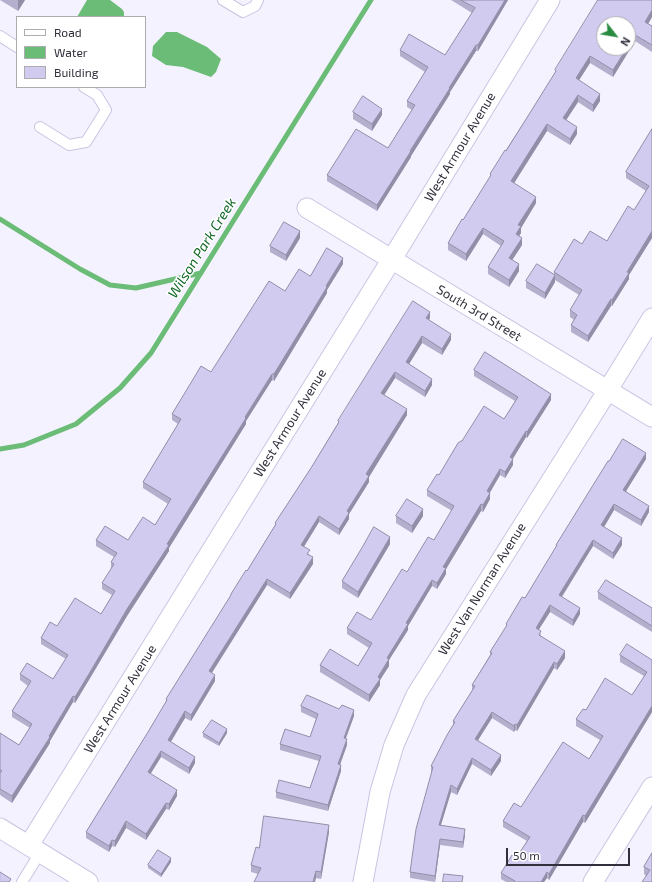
<!DOCTYPE html>
<html>
<head>
<meta charset="utf-8">
<style>
	body { margin:0 }
	#map { position:relative; width:652px; height:882px; overflow:hidden; background:#f4f2ff; font-family:"Exo 2",sans-serif }
	canvas { display:block }
	.legend { position:absolute; left:16px; top:16px; width:130px; height:72px; box-sizing:border-box; background:#fff; border:1px solid #adacb1; margin:0; padding:5px 7px; list-style:none; font-size:12px; color:#312f3b }
	.legend li { display:flex; align-items:center; gap:8px; height:20px }
	.legend b { width:20px; border:1px solid #adacb1 }
	.north { position:absolute; left:596px; top:16px; width:40px; height:40px; box-sizing:border-box; background:#fff; border:1px solid #adacb1; border-radius:50%; rotate:121deg; font-size:11px; font-weight:700; line-height:16px; text-align:center; color:#312f3b }
	.north::after { content:''; display:block; margin:auto; width:14px; height:18px; background:#298b3f; clip-path:polygon(50% 0,100% 100%,50% 72%,0 100%) }
	.scale { position:absolute; left:506px; top:848px; width:124px; height:18px; box-sizing:border-box; border:2px solid #312f3b; border-top:0; padding-left:5px; font-size:12px; line-height:14px; white-space:nowrap; color:#312f3b; -webkit-text-stroke:3px #fff; paint-order:stroke }
</style>
</head>
<body>
<div id="map">
<canvas width="652" height="882"></canvas>
<ul class="legend">
<li><b style="height:5px;background:#fff"></b>Road</li>
<li><b style="height:11px;background:#6bbc76"></b>Water</li>
<li><b style="height:11px;background:#d2cbf0"></b>Building</li>
</ul>
<div class="north">N</div>
<div class="scale">50 m</div>
</div>
<script>
const c = document.querySelector('canvas').getContext('2d');
c.lineJoin = 'round';
function fill(path, color) { c.fillStyle = color; c.fill(path, 'evenodd'); }
function trace(path, color, width, dash) { c.strokeStyle = color; c.lineWidth = width; c.lineCap = dash ? 'butt' : 'round'; c.setLineDash(dash || []); c.stroke(path); }
function drawText(font, color, halo, rows, align = 'center') {
  c.font = font + ' "Exo 2",sans-serif'; c.lineWidth = 3; c.setLineDash([]); c.textBaseline = 'middle'; c.strokeStyle = halo; c.fillStyle = color; for (const [text, x, y, turn = 0] of rows) {
    c.save(); c.translate(x, y); c.rotate((+turn || 0) * Math.PI / 180); c.textAlign = isNaN(turn) ? turn : align; if (halo) c.strokeText(text, 0, 0); c.fillText(text, 0, 0); c.restore();
  }
}
const water = new Path2D(`
	M87,0H110L122,9L124,12V17H77Z
	M166,32H177L207,47L221,59L216,72L211,77L183,67L166,65L152,56L153,46Z`);
const stream = new Path2D(`
	M0,219L80,269L110,285L136,288L201,273
	M0,449L24,445L76,424L120,388L151,353L371,0`);
const lane = new Path2D(`
	M223,0L243,12L255,6L258,0
	M0,36L17,47
	M40,127L69,145L86,142L106,110L97,95L84,87
	M22,882L40,853`);
const street = new Path2D(`
	M307,208L652,417
	M0,828L88,882
	M29,845L403,241L550,0
	M363,882L380,792L394,745L416,695L598,406L652,318
	M593,882L652,787`);
const wall = new Path2D(`
	M0,0H25L18,11Z
	M451,0H508L478,51H476L450,92V94L411,156V157L377,211L327,181V175L388,148L412,110L407,107V101L425,72L400,56V50L445,55L472,13Z
	M652,17L648,24L652,26V52L635,41L613,77L590,63L579,80L600,101L593,112L578,102L566,120L577,134L570,145L547,131L514,183L536,203L521,228V233L519,236L522,245L512,260L519,271L509,287L488,274V267L501,246L483,234L466,261L448,250V243L463,220L490,177V174L528,116L555,73V70Z
	M353,112L382,115L372,131L353,119Z
	M652,129V238L629,275V279L612,306H611L588,342L571,332V325L574,320L570,317V310L579,295L555,280V282L545,299L526,288V281L554,274V272L582,244L607,241L634,210L646,191L626,178V172Z
	M300,238L286,261L270,252V246Z
	M343,264L327,290V293L274,381L272,380L246,421V424L169,548V551L127,616L89,680L75,703L73,702L50,741V743L12,803L0,795V733L19,745L30,728L12,717V711L28,686L20,680V674L53,679L66,659L41,644V638L57,626L101,614L112,595L102,589V583L111,569V562L114,557L96,546V540H128L155,525L168,504L143,488V482L178,424L172,420V414L211,372L285,291L310,276Z
	M430,318L429,320L451,340L442,355L422,343L409,364L432,385L425,397L395,378L384,395L407,415L369,477V482L349,514V519L339,535L319,522L304,547L310,556L313,564L290,599L267,585L212,673L215,681L191,721L185,718L171,742L195,763L189,774L161,757L150,774L177,796L169,810L166,809L146,840L126,828L115,847L112,846L109,852L86,838V832L148,732L166,702V699L231,596V594L247,571L275,525V523L311,468L338,423V421Z
	M474,370L551,400L527,438L526,437L513,459V465L505,478L500,475L490,493V499L483,512L481,511L446,569V574L437,589L432,586L408,626V630L389,660V666L380,680V685L369,702L320,672V665L358,666L369,648L347,634V628L371,620L407,572L434,540L452,511L427,496V490L439,475L462,441L504,419L515,401L474,376Z
	M646,459L626,491L649,512L641,526L614,510L604,527L622,545L613,559L593,546L562,597L580,614L573,626L550,612L539,629L541,636L565,658L557,670L554,668L517,731L515,730L514,732L492,718L478,740L501,761L491,776L472,764L457,795L451,792L441,825L465,835L463,848L440,845L435,882L410,878V872L432,773L431,772V766L453,725V721L472,691V685L490,655V652L506,627V624L525,598L556,548V545L609,461Z
	M396,516H423L412,533L396,523Z
	M390,544L358,598L342,588V581L363,548V546Z
	M598,592L652,608V632L598,599Z
	M620,655L652,660V712L585,823L583,822L549,880L547,878L544,882H506L501,879V873L516,858L527,841L503,827V821L589,759L600,740L576,726V719L586,710L632,695L644,676L620,662Z
	M301,706L354,716L346,738L347,745L340,765L341,771L328,811L276,798V792L310,788L319,761L280,750V744L310,737L316,719L301,712Z
	M203,733H227L219,746L203,737Z
	M329,832L321,879L316,878L258,874L251,872V865L259,848Z
	M652,853V882L644,874V867Z
	M171,862L161,877L148,868V865Z`);
const shadedWall = new Path2D(`
	M18,0H25L18,11Z
	M505,0H508L478,51V45Z
	M652,10V17L645,29V22Z
	M635,35V41L613,77V70L627,48H628V46Z
	M476,45V51L450,92V94L411,156V157L377,211V205Z
	M590,56V63L576,85V78Z
	M600,94V101L593,112V105Z
	M578,95V102L563,125V118Z
	M382,109V115L372,131V124Z
	M547,124V131L511,188V181Z
	M577,127V134L570,145V139Z
	M536,197V203L521,228V233L516,241V234L518,225Z
	M483,228V234L466,261V254Z
	M300,231V238L286,261V255Z
	M652,231V238L629,275V279L612,306V300L627,272Z
	M522,238V245L509,265V258Z
	M343,258V264L327,290V293L274,381V374L326,286Z
	M519,264V271L509,287V280Z
	M555,275V282L545,299V293Z
	M611,299V306L588,342V336Z
	M430,312V318L426,325V318Z
	M451,334V340L442,355V349Z
	M422,336V343L406,369V362Z
	M395,372V378L381,400V393Z
	M272,374V380L246,421V424L169,548V551L127,616L75,703V697L127,609Z
	M432,379V385L425,397V391Z
	M551,394V400L527,438V432Z
	M407,409V415L369,477V482L349,514V519L339,535V529L347,511L366,474Z
	M526,431V437L510,463V457Z
	M646,453V459L623,496V490Z
	M513,459V465L505,478V472Z
	M500,469V475L487,497V491Z
	M490,493V499L483,512V505Z
	M481,504V511L446,569V574L437,589V583L443,567Z
	M614,504V510L601,532V525Z
	M649,506V512L641,526V520Z
	M423,509V516L412,533V526Z
	M319,516V522L301,551V545Z
	M390,537V544L358,598V592Z
	M622,538V545L613,559V553Z
	M593,540V546L559,601V595Z
	M313,557V564L290,599V593Z
	M267,579V585L209,677V671Z
	M432,580V586L408,626V630L389,660V666L380,680V685L369,702V695L387,658L406,623Z
	M550,605V612L536,634V628Z
	M580,608V614L573,626V620Z
	M565,651V658L557,670V664Z
	M554,662V668L517,731V725Z
	M215,675V681L191,721V715Z
	M73,696V702L50,741V743L12,803V796Z
	M652,706V712L585,823V816Z
	M354,710V716L344,743V738Z
	M185,711V718L168,746V740Z
	M492,712V718L475,745V739Z
	M515,724V730L514,732V726Z
	M227,729V733L219,746V743Z
	M347,739V745L338,770V764Z
	M161,751V757L148,778V772Z
	M501,755V761L491,776V770Z
	M195,757V763L189,774V768Z
	M472,758V764L457,795V789Z
	M341,765V771L328,811V805Z
	M451,785V792L439,831V825Z
	M177,790V796L169,810V804Z
	M166,803V809L146,840V834Z
	M583,815V822L549,880V874Z
	M126,821V828L115,847V841Z
	M329,825V832L321,879V872Z
	M465,829V835L463,848V842Z
	M440,839V845L435,882V876Z
	M112,840V846L109,852V846Z
	M171,858V862L161,877V874Z
	M316,871V878L315,882H313Z
	M547,872V878L544,882H541Z`);
const building = new Path2D(`
	M461,0H505L478,45H476L449,88H450L410,151H411L377,205L327,175L356,129L388,148L415,105L407,101L428,67L400,50L409,34L445,55L475,8Z
	M598,0H652V10L645,22L652,26V45L635,35L628,46V24H604V48H627L613,70L590,56L576,78L600,94L593,105L578,95L563,118L577,127L570,139L547,124L511,181L536,197L518,225L521,226L516,234L522,238L509,258L519,264L509,280L488,267L504,241L483,228L466,254L448,243L462,219L463,220L491,175L490,174L505,150L506,151L528,116L556,71L555,70Z
	M363,96L382,109L372,124L353,112Z
	M652,129V231L627,272L629,273L612,300L611,299L588,336L571,325L577,315L570,310L582,290L554,272L574,239L582,244L590,231L607,241L628,206L634,210L649,186L626,172Z
	M284,222L300,231L286,255L270,246Z
	M327,248L343,258L326,286L327,287L274,374H272L245,417L246,418L167,544L169,545L127,609L89,674L75,697L73,696L49,736L50,737L12,796L0,789V773L2,771L0,770V733L19,745L32,724L12,711L31,681L20,674L27,663L53,679L68,655L41,638L50,622L57,626L75,598L101,614L115,591L102,583L114,564L111,562L117,553L96,540L105,526L128,540L143,517L155,525L171,499L143,482L181,419L172,414L192,381L201,366L211,372L269,281L285,291L299,269L310,276Z
	M537,264L555,275L545,293L526,281Z
	M413,301L430,312L426,318L451,334L442,349L422,336L406,362L432,379L425,391L395,372L381,393L407,409L366,474L369,476L347,511L349,513L339,529L319,516L301,545L310,550L307,554L313,557L290,593L267,579L209,671L215,675L191,715L185,711L168,740L195,757L189,768L161,751L148,772L177,790L169,804L166,803L146,834L126,821L115,841L112,840L109,846L86,832L148,732L167,700L166,699L231,595V594L246,570L247,571L276,524L275,523L311,468L339,422L338,421Z
	M485,352L551,394L527,432L526,431L510,457L513,459L505,472L500,469L487,491L490,493L483,505L481,504L443,567L446,568L437,583L432,580L406,623L408,624L387,658L389,659L378,677L380,679L369,695L320,665L330,649L358,666L372,643L347,628L357,612L371,620L402,569L407,572L428,537L434,540L454,506L427,490L437,474L439,475L458,443L461,441H462L484,406L504,419L518,397L474,370Z
	M623,439L646,453L623,490L649,506L641,520L614,504L601,525L622,538L613,553L593,540L559,595L580,608L573,620L550,605L536,628L541,631L539,635L565,651L557,664L554,662L517,725L515,724L514,726L492,712L475,739L501,755L491,770L472,758L457,789L451,785L439,825L465,829L463,842L440,839L435,876L410,872L416,829L433,767L431,766L447,735L455,722L453,721L475,686L472,685L492,653L490,652L507,625L506,624L522,597L525,598L557,545H556L608,461H609Z
	M407,499L423,509L412,526L396,516Z
	M374,527L390,537L358,592L342,581L363,546Z
	M606,580L652,608V626L598,592Z
	M627,644L652,660V706L585,816L583,815L549,874L547,872L541,882H514L515,881L501,873L512,855L516,858L530,837L503,821L514,803L521,807L563,742L589,759L603,736L576,719L583,709L586,710L605,678L632,695L647,672L620,655Z
	M307,695L339,709L342,705L354,710L344,738L347,739L338,764L341,765L328,805L276,792L279,780L310,788L321,756L280,744L285,729L310,737L318,714L301,706Z
	M212,720L227,729L219,743L203,733Z
	M264,816L329,825L321,872L316,871L313,882H254L261,868L251,865L256,847L259,848Z
	M158,850L171,858L161,874L148,865Z
	M652,853V882H642L650,870L644,867Z
	M0,872L11,879L9,882H0Z
	M444,874L463,876L462,882H443Z`);
const streetNames = [
	["West Armour Avenue",460,147,-59],
	["South 3rd Street",479,313,31],
	["West Armour Avenue",290,423,-58],
	["West Van Norman Avenue",482,589,-58],
	["West Armour Avenue",120,699,-58]
];
const waterNames = [
	["Wilson Park Creek",202,248,-58]
];
fill(water, '#6bbc76');
trace(stream, '#6bbc76', 5);
trace(lane, '#c9c4e2', 12);
trace(street, '#c9c4e2', 21);
trace(lane, '#fff', 10);
trace(street, '#fff', 19);
fill(wall, '#b5afce');
fill(shadedWall, '#938ea8');
fill(building, '#d2cbf0');
trace(building, '#938ea8', 1);
drawText('13px', '#312f3b', '#fff', streetNames);
drawText('italic 14px', '#126929', '#fff', waterNames);
</script>
</body>
</html>
